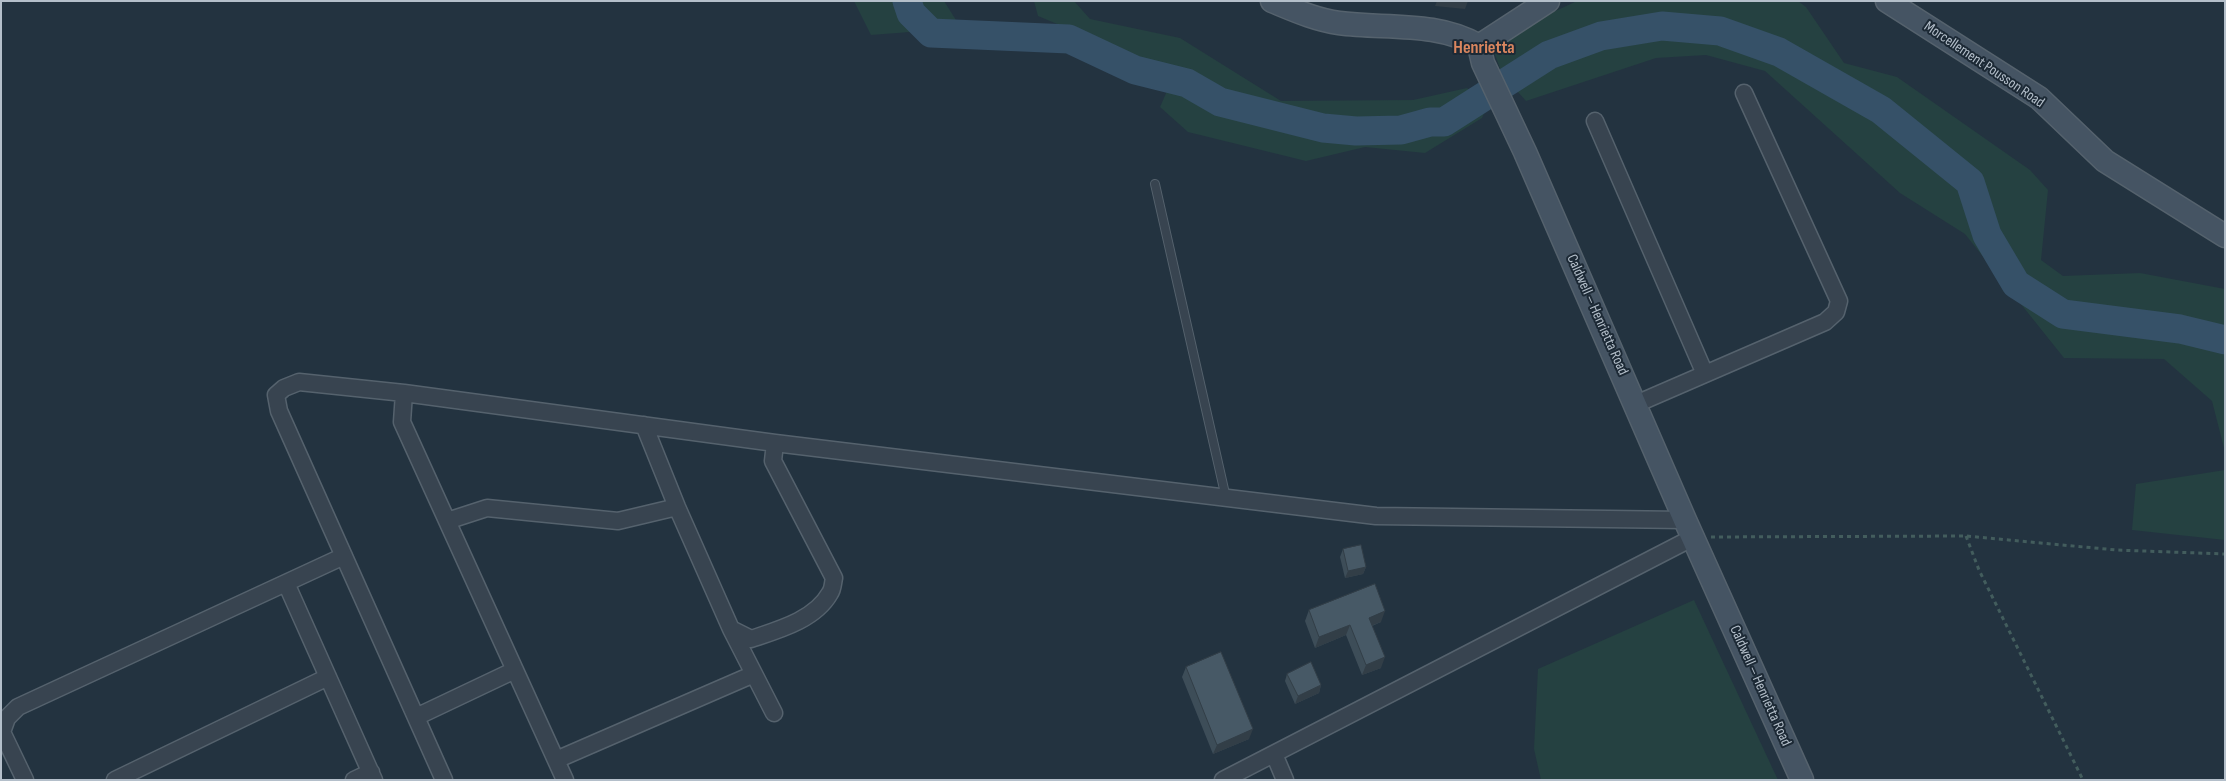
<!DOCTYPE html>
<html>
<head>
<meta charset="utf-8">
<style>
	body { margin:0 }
	#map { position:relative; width:2226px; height:781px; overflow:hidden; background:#233340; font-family:"Sofia Sans Condensed",sans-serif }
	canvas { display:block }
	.frame { position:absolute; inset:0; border:2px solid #b4bfca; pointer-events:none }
</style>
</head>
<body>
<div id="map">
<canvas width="2226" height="781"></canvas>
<div class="frame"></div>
</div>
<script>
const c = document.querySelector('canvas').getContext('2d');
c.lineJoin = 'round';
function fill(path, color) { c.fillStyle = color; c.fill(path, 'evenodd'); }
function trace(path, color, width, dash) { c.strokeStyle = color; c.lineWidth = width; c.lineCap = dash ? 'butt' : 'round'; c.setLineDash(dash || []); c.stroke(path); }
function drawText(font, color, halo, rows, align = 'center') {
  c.font = font + ' "Sofia Sans Condensed",sans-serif'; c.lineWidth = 4; c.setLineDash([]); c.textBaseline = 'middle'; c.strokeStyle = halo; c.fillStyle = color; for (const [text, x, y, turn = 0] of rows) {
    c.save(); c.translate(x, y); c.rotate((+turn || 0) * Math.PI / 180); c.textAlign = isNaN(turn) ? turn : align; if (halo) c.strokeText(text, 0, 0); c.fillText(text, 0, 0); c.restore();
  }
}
const green = new Path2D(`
	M854,1H944L961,28L871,35Z
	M1034,1H1074L1090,19L1180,38L1281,101L1413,100L1467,88L1487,107L1482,118L1425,153L1365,147L1306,161L1188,132L1160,107L1175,73L1038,16Z
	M1577,1H1798L1806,7L1844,63L1897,77L2030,170L2048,190L2041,260L2063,276L2140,273L2225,289V452L2212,401L2164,359L2064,358L1965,234L1900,193L1765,71L1706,55L1656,58L1526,101L1502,74L1493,49L1517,29Z
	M2225,470V540L2132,530L2136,484Z
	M1694,600L1778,780H1541L1534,749L1538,669Z`);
const river = new Path2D(`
	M907,1L911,13L931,33L1069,39L1135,70L1187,83L1220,102L1323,128L1356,131L1401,130L1430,122H1444L1549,55L1601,36L1662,26L1720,31L1779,52L1881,110L1970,182L1987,235L2016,284L2063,314L2180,329L2225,340`);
const path = new Path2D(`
	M1966,536L1979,570L2083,780
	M1711,537L1966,536L2116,550L2225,554`);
const lane = new Path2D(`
	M1155,184L1226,498`);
const street = new Path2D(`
	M1595,121L1705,374
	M404,393L402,422L565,780
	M1636,404L1825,322L1836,312L1839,301L1744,93
	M644,425L677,507L731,629L774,713
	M447,521L487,508L618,521L677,507
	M286,583L374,780
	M731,629L751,639C778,630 815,620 830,593C833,589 833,582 834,578L773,461L775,443
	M416,717L515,670
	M1274,754L1285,780
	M556,760L754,674
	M25,780L2,732L7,718L18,707L344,556
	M115,780L328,677
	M354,780L371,772
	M444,780L279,411L276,395L284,388L299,382L404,393L775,443L1376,516L1685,520
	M1223,780L1694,537`);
const secondary = new Path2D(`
	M1272,1C1294,10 1316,20 1339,23C1384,29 1438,21 1479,46L1483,63L1525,152L1685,520L1802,780
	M1887,1L2039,98L2105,161L2225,236
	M1479,46L1548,1`);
const wall = new Path2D(`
	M1343,549L1366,567L1363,574L1345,578L1340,557Z
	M1309,610L1381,622L1372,626L1381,668L1362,675L1346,635L1315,648L1305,621Z
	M1186,667L1249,739L1213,754L1182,677Z
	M1287,674L1321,685L1319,693L1295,704L1285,681Z`);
const shadedWall = new Path2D(`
	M1437,1H1468L1465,9L1435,6Z
	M1366,567L1363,574L1345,578L1348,571Z
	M1385,611L1381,622L1365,628L1369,618Z
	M1350,625L1346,635L1315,648L1319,637Z
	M1385,657L1381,668L1362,675L1366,665Z
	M1321,685L1319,693L1295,704L1298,696Z
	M1253,729L1249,739L1213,754L1217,745Z`);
const building = new Path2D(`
	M1361,545L1366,567L1348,571L1343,549Z
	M1375,584L1385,611L1369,618L1385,657L1366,665L1350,625L1319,637L1309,610Z
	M1221,652L1253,729L1217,745L1186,667Z
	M1311,662L1321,685L1298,696L1287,674Z`);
const streetNames = [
	["Morcellement Pousson Road",1984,65,34],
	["Caldwell – Henrietta Road",1597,315,66],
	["Caldwell – Henrietta Road",1760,686,66]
];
const quarterNames = [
	["Henrietta",1484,48]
];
fill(green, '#254141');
trace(river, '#365168', 29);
trace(lane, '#55626d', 10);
trace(street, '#55626d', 19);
trace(secondary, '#55626d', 25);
trace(path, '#435d5d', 3, [4, 4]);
trace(lane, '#384450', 8);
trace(street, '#384450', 16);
trace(secondary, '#455463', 22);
fill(wall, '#3d4d58');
fill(shadedWall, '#323e47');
fill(building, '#475966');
trace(building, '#323e47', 1);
drawText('15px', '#b4bfca', '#1c2935', streetNames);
drawText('bold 18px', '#da865f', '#1c2935', quarterNames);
</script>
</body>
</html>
